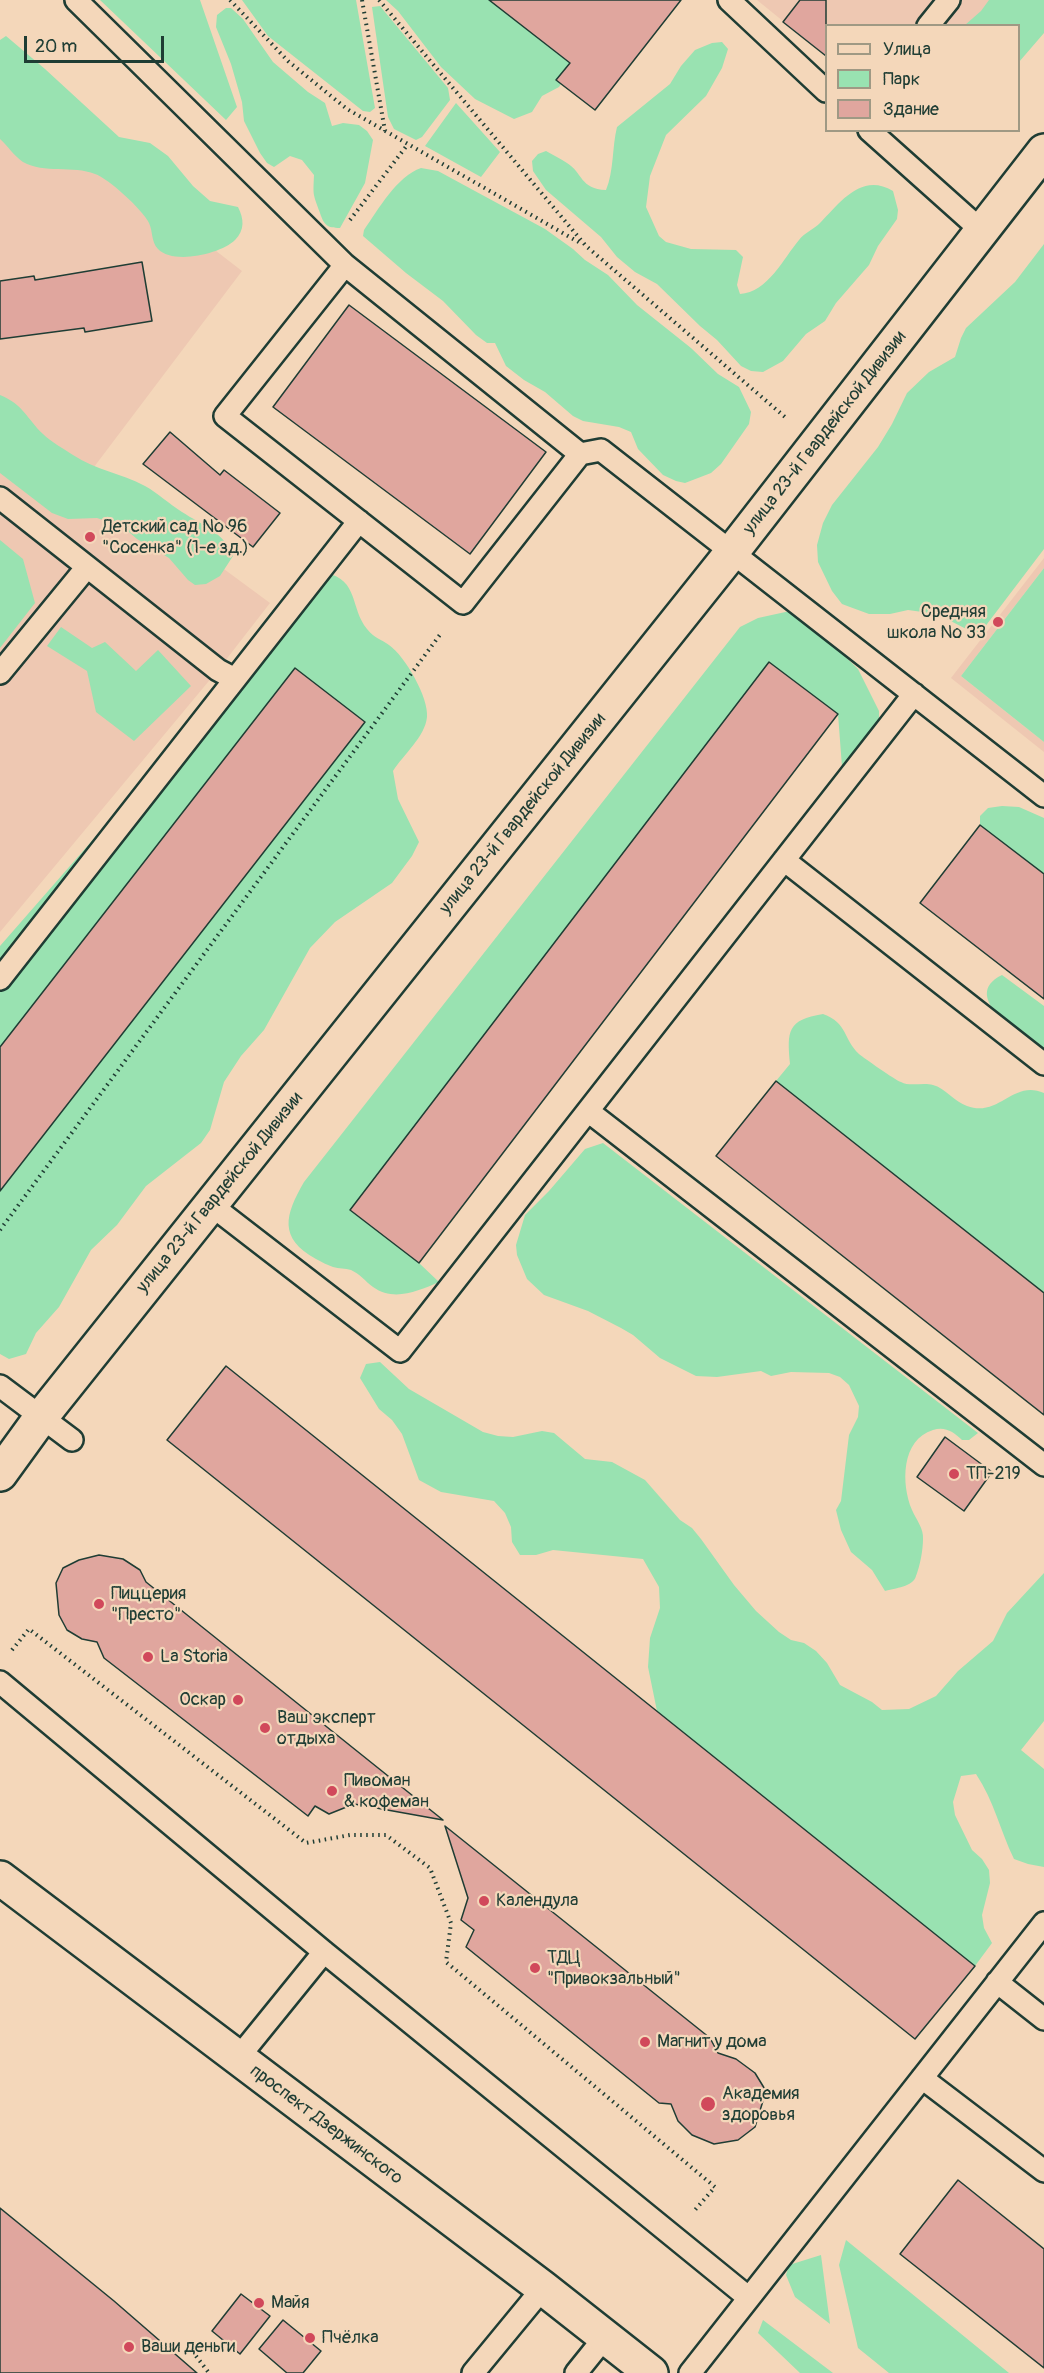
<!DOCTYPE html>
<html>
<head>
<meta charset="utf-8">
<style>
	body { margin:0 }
	#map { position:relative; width:1044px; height:2373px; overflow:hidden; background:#f4d7ba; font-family:Pangolin,sans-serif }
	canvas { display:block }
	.legend { position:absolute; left:825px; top:24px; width:195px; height:108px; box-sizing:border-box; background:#f4d7ba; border:2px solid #9f9984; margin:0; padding:8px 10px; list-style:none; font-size:18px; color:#1f3d34 }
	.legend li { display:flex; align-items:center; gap:12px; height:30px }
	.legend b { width:30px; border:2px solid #9f9984 }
	.scale { position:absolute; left:24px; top:36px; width:140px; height:27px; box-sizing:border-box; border:3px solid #1f3d34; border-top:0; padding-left:8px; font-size:18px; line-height:21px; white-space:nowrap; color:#1f3d34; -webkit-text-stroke:4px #f4d7ba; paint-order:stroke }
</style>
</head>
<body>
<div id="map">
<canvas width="1044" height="2373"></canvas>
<ul class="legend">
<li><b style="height:8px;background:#f4d7ba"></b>Улица</li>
<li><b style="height:16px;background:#99e2b1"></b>Парк</li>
<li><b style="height:16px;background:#e0a69e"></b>Здание</li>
</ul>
<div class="scale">20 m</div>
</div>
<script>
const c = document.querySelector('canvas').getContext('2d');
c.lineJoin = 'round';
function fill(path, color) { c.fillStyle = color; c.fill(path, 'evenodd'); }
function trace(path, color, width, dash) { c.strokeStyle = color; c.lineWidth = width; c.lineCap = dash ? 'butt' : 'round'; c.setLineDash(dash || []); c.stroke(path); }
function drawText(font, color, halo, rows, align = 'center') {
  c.font = font + ' Pangolin,sans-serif'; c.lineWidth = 4.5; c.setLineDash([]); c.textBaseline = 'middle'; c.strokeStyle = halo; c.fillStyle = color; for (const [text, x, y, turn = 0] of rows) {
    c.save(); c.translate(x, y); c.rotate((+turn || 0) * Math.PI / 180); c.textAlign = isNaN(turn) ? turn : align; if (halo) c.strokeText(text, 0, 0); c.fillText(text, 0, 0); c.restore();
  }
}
const built = new Path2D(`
	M757,0H1015L994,25L826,26V56Z
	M0,84L242,271L91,471L270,603L218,670L0,932Z
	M1044,558V568L961,676L1044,742V752L951,678Z`);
const green = new Path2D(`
	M100,0H200L237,107L226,120Z
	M242,0H356L375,108L370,112L363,111L268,36Z
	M386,0H489L570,63L557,79H564L559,87L542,96L532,112L514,119L475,99L441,67L398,11Z
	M989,0H1044V33L1019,62L1018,26L965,25L981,11Z
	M380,6L448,88L450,100L422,137L416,140L394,129L388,117L372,7Z
	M226,8H231L243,19L273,62L308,92L325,103L332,126L343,123L359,125L367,131L373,140L365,183L340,228C327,228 324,225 320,213C313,193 313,197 314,175L302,160L290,156L274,167L267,163L260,153L244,121L242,102L231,64L216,27L217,15Z
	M6,36L45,69L119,137L150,143L168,156L193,186L210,201L238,207C244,219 245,230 235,240C221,254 173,265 158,249C151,242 153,231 149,223C143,210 108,178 95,174C73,165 44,174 23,162C14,156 8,146 0,139V40Z
	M722,42L728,49L722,68L706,96L666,135L650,176L646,207L659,236L666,242L691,249L736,250L743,257L737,285L740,294C768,292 783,259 799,240C804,233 814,229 820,223C840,203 861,172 893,191L898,210L897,219L878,246L869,265L836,303L825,321L806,334L783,361L763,372L751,371L741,366L717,340L700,326L657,284L635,272L617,257L601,237L546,190L533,171L532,161L538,154L546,151C553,155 561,159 567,163C583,173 580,189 606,190C614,171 612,147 617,127L670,84L681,66L695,50L712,43Z
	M456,103L500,152L481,177L425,146Z
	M421,168L438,171L545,229L573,249L585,260L608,275L637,305L691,348L718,374L739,387L751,412L749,424L721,464L711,473L685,483L676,481L663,475L638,449L631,432L619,427L583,421L573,416L545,392L524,380L506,366L495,343H487L476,335L443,301L406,273L363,236L364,230C378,210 397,176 421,168Z
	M1044,244V549L981,632L974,633L937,614L908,610L890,614H869L850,607L842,604L832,591L818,562L817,545L823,523L832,505L878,447L892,424L907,393L929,372L955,357L961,338L966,328L1015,282Z
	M0,395C23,404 27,419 43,434C51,442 64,449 73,455C95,470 121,473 145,486C158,493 169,504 182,512C202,525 224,532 233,556L220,576L206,584L195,585L188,580L169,558L137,539L122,526L97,518L68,519L52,513L0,473Z
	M0,540L23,559L35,603L0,648Z
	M1044,568V742L961,676Z
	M326,573C359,580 350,608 367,629C374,638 381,639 389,645C405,656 429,698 427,717C425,737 403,755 393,771L398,799L419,842L412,856L392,883L335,922L310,948L264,1030L241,1056L224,1082L210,1130L201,1143L146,1186L117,1225L91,1250L59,1307L36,1333L26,1354L9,1359L0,1354V946Z
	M790,611L806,618L858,669L879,711V720L870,738L851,761L842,767L838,714L769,662L350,1210L419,1263L439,1282C418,1291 394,1302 373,1287C365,1281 360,1274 351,1270C345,1268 339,1269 333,1267C327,1265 322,1262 316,1259C278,1238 285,1215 304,1182L740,627L758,618Z
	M61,627L92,648L105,642L136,671L158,650L191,686L134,741L96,712L87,671L47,646Z
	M1002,806L1019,807L1044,818V874L980,825V816L988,808Z
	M1002,975L1044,1006V1053C1025,1038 957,997 1002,975Z
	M823,1014C848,1023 843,1039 859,1054C864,1058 895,1080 901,1082C910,1087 923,1082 933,1085C945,1088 955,1102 967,1106C999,1118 1013,1079 1044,1093V1293L776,1081L790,1064C787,1031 787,1020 823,1014Z
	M603,1143L978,1433L969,1440H962C954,1432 945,1426 933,1430C901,1440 901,1484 912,1510C916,1519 924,1529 923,1539C923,1550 920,1566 916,1576C913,1587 895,1588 885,1591L872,1570L851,1552L841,1530L836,1510L841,1501L849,1435L858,1417L859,1406L849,1385L840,1377L829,1373L791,1372L771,1376L761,1371L717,1377L696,1376L660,1358L633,1335L621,1328L588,1311L544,1295L527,1279L517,1255L516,1245L525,1215L549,1191L585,1149Z
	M380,1362L409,1389L483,1432L498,1436L513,1437L542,1431L554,1433L585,1459L612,1462L645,1480L680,1520L692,1528L701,1539L734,1585L756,1611L779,1632L791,1640L804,1643L816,1651L827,1663L840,1685L872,1702L882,1710L909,1709L936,1696L958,1671L993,1641L1007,1613L1044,1573V1721L1021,1750L1044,1769V1867L1028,1864L1014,1859C1000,1830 994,1801 976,1774L961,1776L953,1802L955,1815L972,1850L982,1859L989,1870L990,1883L982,1915L984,1928L992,1943L975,1966L657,1711L648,1667L650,1638L660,1608L659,1587L643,1559L553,1550L536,1555H520L512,1542L511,1527L505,1513L494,1501L441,1492L419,1480L402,1434L392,1420L379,1409L360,1378L366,1364Z
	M846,2240L1009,2373H889L858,2348L839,2265Z
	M821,2255L830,2324L795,2297L786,2275L789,2265Z
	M763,2320L833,2373H800L758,2333Z`);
const building = new Path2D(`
	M489,0H681L595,110L556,80L570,63Z
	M800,0H826V56L783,22Z
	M142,262L152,321L85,332L84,328L0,339V281L34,276L35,280Z
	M349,305L546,452L470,554L273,407Z
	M170,432L220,475L224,470L280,513L253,547L143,464Z
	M769,662L838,714L419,1263L350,1210Z
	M295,668L365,722L0,1191V1047Z
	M980,825L1044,874V999L920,903Z
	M776,1081L1044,1293V1415L716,1156Z
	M226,1366L975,1966L915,2039L167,1440Z
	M945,1437L992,1472L964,1511L917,1477Z
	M99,1555L123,1559L140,1570L146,1582L443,1820L354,1804L329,1814L315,1806L308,1816L104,1658L97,1642L82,1639L67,1630L59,1615L56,1583L63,1568L79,1560Z
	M445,1826L710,2038L718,2053L736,2059L755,2073L766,2091L755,2127L738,2140L714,2144L692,2135L678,2121L671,2104L659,2103L466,1947L474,1930L461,1920L468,1898Z
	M958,2180L1044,2249V2368L900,2254Z
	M0,2208L114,2301L197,2373H0Z
	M241,2294L270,2316L240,2354L212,2331Z
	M283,2320L321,2351L303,2373H287L259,2349Z`);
const path = new Path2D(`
	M230,0L288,61L347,109L582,244
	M362,0L385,131
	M379,0L586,246L785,417
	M350,220L408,144
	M0,1230L442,632
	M12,1650L29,1629L306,1843L350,1835H386L430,1868L451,1923L446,1962L715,2187L695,2210
	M196,2356L209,2373`);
const service = new Path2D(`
	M76,0L345,265L580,454L601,450L1044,796
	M729,0L826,91
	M928,26L949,0
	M869,130L982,231
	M345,265L225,416L463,603L580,454
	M0,498L218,670L235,679
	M0,673L87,567
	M784,860L1044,1064
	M0,979L359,521
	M588,1111L1044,1465
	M211,1205L400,1351L914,694
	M0,1386L72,1440
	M0,1682L324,1952L749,2298
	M997,1982L1044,2019
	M238,2058L324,1952
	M922,2078L1044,2171
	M473,2373L543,2288
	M576,2373L605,2337
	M690,2373L1044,1923`);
const tertiary = new Path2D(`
	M0,1474L42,1416L732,552L1044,151`);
const primary = new Path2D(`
	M0,1878L543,2288L651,2373`);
const markers = [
	[90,537,6,"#d1495b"],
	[998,622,6,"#d1495b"],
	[954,1474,6,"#d1495b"],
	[99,1604,6,"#d1495b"],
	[148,1657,6,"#d1495b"],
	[238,1700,6,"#d1495b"],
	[265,1728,6,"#d1495b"],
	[332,1791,6,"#d1495b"],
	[484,1901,6,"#d1495b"],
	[535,1968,6,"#d1495b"],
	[645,2042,6,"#d1495b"],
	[708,2104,8,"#d1495b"],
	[259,2303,6,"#d1495b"],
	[310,2338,6,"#d1495b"],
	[129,2347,6,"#d1495b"]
];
const streetNames = [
	["улица 23-й Гвардейской Дивизии",825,433,-52],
	["улица 23-й Гвардейской Дивизии",523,814,-51],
	["улица 23-й Гвардейской Дивизии",220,1193,-51],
	["проспект Дзержинского",326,2125,37]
];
const poiNames = [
	["Детский сад № 96",102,527],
	["\"Сосенка\" (1-е зд.)",102,548],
	["Средняя",986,612,"right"],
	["школа № 33",986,633,"right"],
	["ТП-219",966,1474],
	["Пиццерия",111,1594],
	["\"Престо\"",111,1615],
	["La Storia",160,1657],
	["Оскар",226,1700,"right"],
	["Ваш эксперт",277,1718],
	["отдыха",277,1739],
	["Пивоман",344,1781],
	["& кофеман",344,1802],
	["Календула",496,1901],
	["ТДЦ",547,1958],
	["\"Привокзальный\"",547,1979],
	["Магнит у дома",657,2042],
	["Академия",722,2094],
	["здоровья",722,2115],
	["Майя",271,2303],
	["Пчёлка",322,2338],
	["Ваши деньги",141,2347]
];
fill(built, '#eec8b2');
fill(green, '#99e2b1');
fill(building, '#e0a69e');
trace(building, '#1f3d34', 1.5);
trace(service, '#1f3d34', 26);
trace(tertiary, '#1f3d34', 38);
trace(primary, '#1f3d34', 38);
trace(path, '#1f3d34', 4, [1.5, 4.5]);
trace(service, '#f4d7ba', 21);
trace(tertiary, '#f4d7ba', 33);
trace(primary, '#f4d7ba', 33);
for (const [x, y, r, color] of markers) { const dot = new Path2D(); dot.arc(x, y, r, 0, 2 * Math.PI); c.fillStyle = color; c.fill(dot); trace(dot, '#f4d7ba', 2); }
drawText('18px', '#1f3d34', '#f4d7ba', streetNames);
drawText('18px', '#1f3d34', '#f4d7ba', poiNames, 'left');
</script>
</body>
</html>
